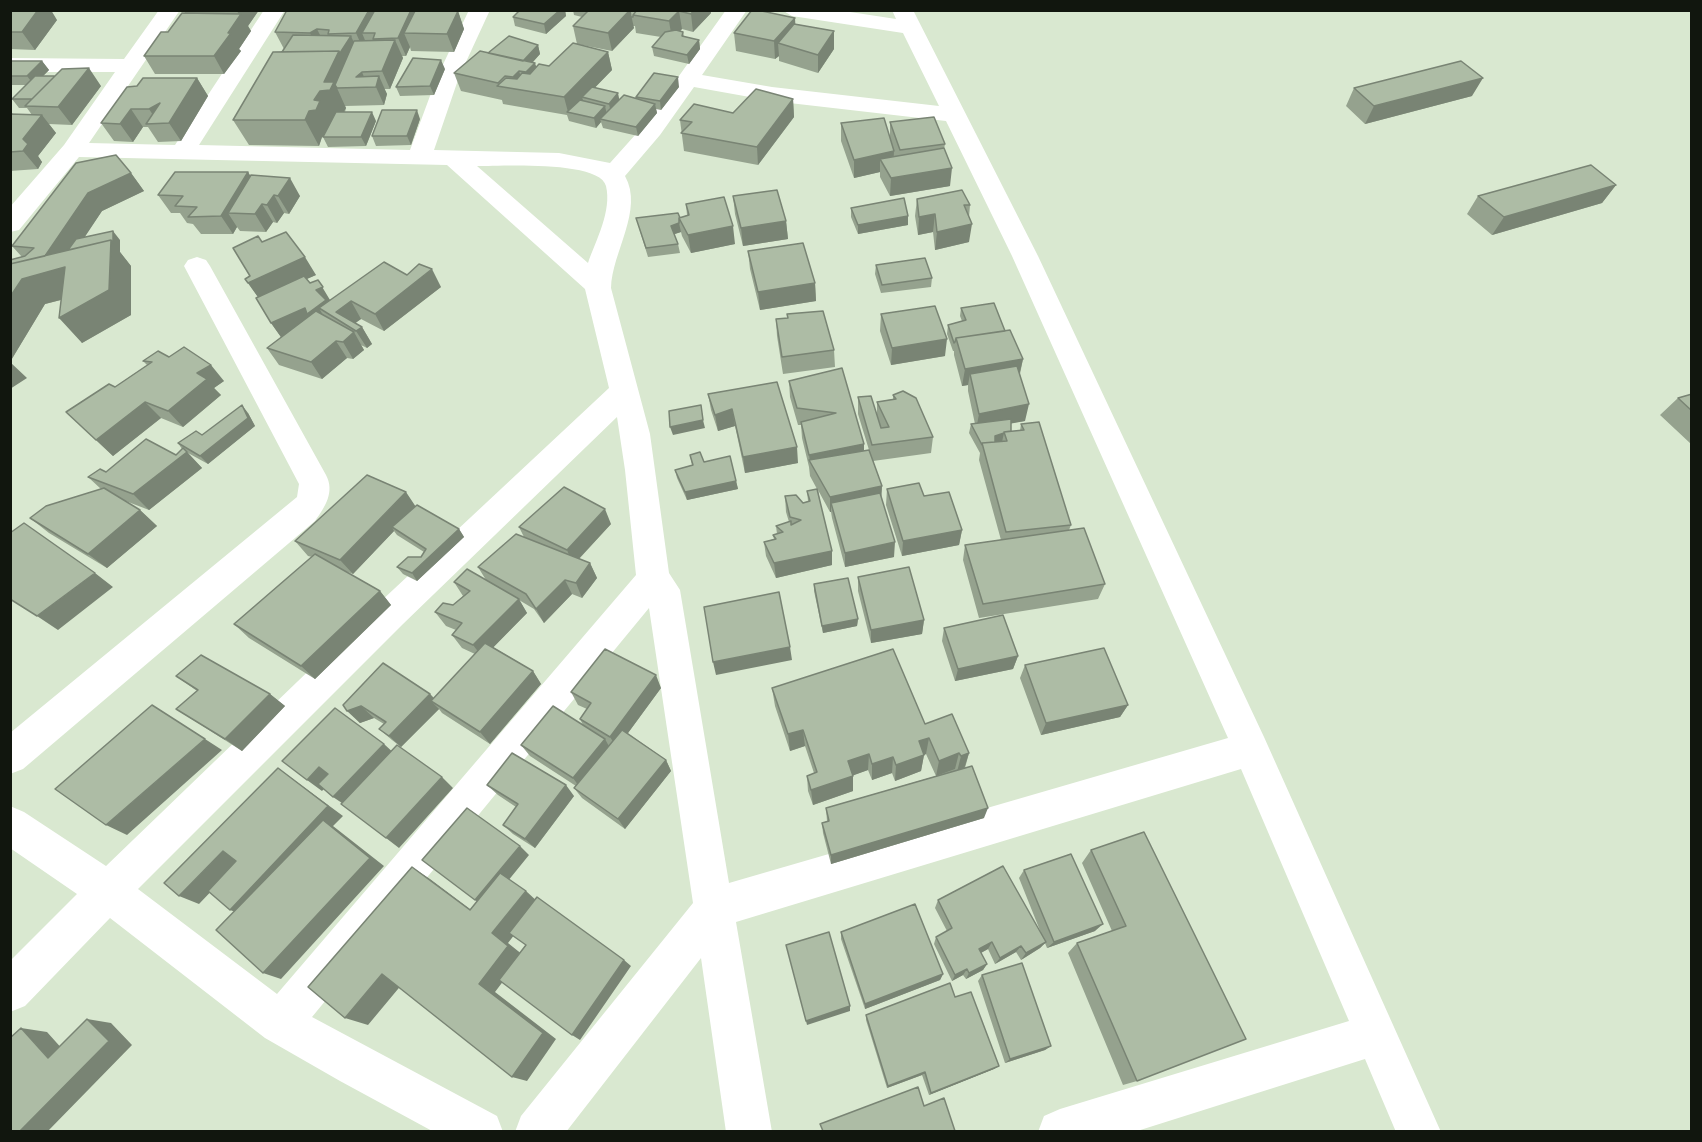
<!DOCTYPE html>
<html>
<head>
<meta charset="utf-8">
<style>
	body { margin:0 }
	#map { position:relative; width:1702px; height:1142px; overflow:hidden; background:#d9e8d0; font-family:"Public Sans",sans-serif }
	canvas { display:block }
	.frame { position:absolute; inset:0; border:12px solid #11160e; pointer-events:none }
</style>
</head>
<body>
<div id="map">
<canvas width="1702" height="1142"></canvas>
<div class="frame"></div>
</div>
<script>
const c = document.querySelector('canvas').getContext('2d');
c.lineJoin = 'round';
function fill(path, color) { c.fillStyle = color; c.fill(path, 'evenodd'); }
function trace(path, color, width, dash) { c.strokeStyle = color; c.lineWidth = width; c.lineCap = dash ? 'butt' : 'round'; c.setLineDash(dash || []); c.stroke(path); }
const minor = new Path2D(`
	M159,10H180L89,143L175,145L264,10H285L199,145L410,150L437,77L469,10H490L459,77L434,150L559,153L610,163L644,125L726,10H747L702,75L772,87L939,106L903,33L792,16L782,10H837L896,19L892,10H913L1038,256L1264,737L1441,1132H1396L1365,1059L1134,1132H1038L1044,1116L1060,1109L1349,1021L1241,769L736,922L772,1132H726L701,958L566,1132H515L521,1116L693,903L649,608L312,1017L497,1116L503,1132H434L340,1081L265,1038L110,918L25,1006L10,1012V961L77,894L10,848V806L24,812L106,866L379,603L609,388L585,289L447,165L79,157L19,230L10,232V207L64,145L115,72H10V58L124,59ZM694,87L772,101L946,121L1012,256L1228,738L729,883L680,590L669,573L650,434L611,288C612,252 644,210 625,176L660,135ZM477,166C500,166 600,160 606,186C612,211 596,240 588,263ZM617,417L625,470L636,575L277,994L138,889L403,624Z
	M197,257L206,260L210,266L326,475C335,492 325,507 315,521L23,769L10,774V733L297,497L299,484L184,266L188,260Z`);
const wall = new Path2D(`
	M10,10L57,20L35,50L10,49Z
	M183,10H259L248,26L251,31L239,49L241,51L224,74H155L144,56L168,32L185,13Z
	M520,10H565L566,16L546,34L515,26L513,17Z
	M573,10H710L711,13L693,32L682,29L680,31L683,32L684,37L699,40L700,49L689,64L654,56L652,47L661,37L636,33L635,26H633L634,28L612,51L577,44L573,26L582,17L574,15Z
	M425,11H458L464,29L454,52L411,51L410,47L406,56H402L403,58L390,89H384L387,94L384,105L345,106L346,108L345,112L376,121L366,146L328,147L323,137L324,136L322,137L319,146L249,145L233,120L284,49L275,32Z
	M795,18V24L834,31V49L818,73L779,61V56L775,59L736,51L734,33Z
	M538,45L540,54L532,63L537,67L549,66L608,52L612,70L595,87L620,100L636,98V97L679,87L661,110L656,109L657,113L638,136L603,128L601,122L596,128L569,121L567,115L503,104L502,100L461,91L454,73L488,53Z
	M10,61H42L49,70L43,76L101,86L72,125L49,124L56,133L38,156L42,162L38,169L10,171V111L13,114L32,115L27,108H19L12,99L26,85H10Z
	M445,69L434,95L400,96L396,87Z
	M197,78L208,96L181,141L158,142L148,127H143L133,142L114,141L101,123Z
	M1354,88L1472,96L1365,124L1346,106Z
	M793,99L794,117L758,165L684,151L680,120L733,113Z
	M420,119L411,145L376,146L372,136Z
	M890,122L945,144L944,149L950,186L890,196L880,177V172L854,178L841,141V123L890,137Z
	M248,172L250,176L300,196L289,214L284,213L277,223L273,222L266,232L240,231L237,227L233,234H201L193,224L187,223L180,213H171L158,195Z
	M131,173L144,191L102,211L84,237L120,240V252L131,266V315L82,343L61,300L45,304L10,362V260L22,257L12,246Z
	M1616,185L1602,203L1492,235L1467,214L1478,196Z
	M733,196L786,221L788,239L743,246L735,214Z
	M917,199L970,205L969,217V242L935,250L933,232L918,235L915,216Z
	M686,204L735,244L691,253L682,236L681,232L674,234L678,244L680,253L648,257L636,218H680L687,215Z
	M851,208L908,216V225L858,234L851,217Z
	M262,242L316,275L306,279L330,300L407,275L441,287L384,331L361,319L355,323L362,327L372,344L367,348L361,345L364,350L353,359L347,358L322,379L279,365L267,348L281,337L271,323L258,297L245,279L250,276Z
	M748,251L815,283L816,301L760,310L750,269Z
	M876,265L932,278L931,287L881,293L875,274Z
	M961,308L1005,331L1023,359L1020,374L1025,421L1011,423V432L1020,431L1021,424L1071,525L1069,530L1105,584L1098,599L979,618L963,560L965,545L1001,540L979,460L980,453L969,433L971,424H975L968,391V385L962,386L954,355V351H953L947,334L948,325L962,321L960,316Z
	M787,314L834,350L835,367L783,374L777,336L776,319L787,318Z
	M881,314L945,356L891,365L880,331Z
	M169,357L224,381L214,388L221,395L183,427L161,418L113,456L66,412L115,387L147,365L143,361Z
	M842,368L864,451L869,450L858,414V397L877,415V402L893,399V395L933,437L931,453L873,461L882,486L881,498L894,557L845,567L832,518L831,512H830L818,490L832,565L776,578L766,556L764,542L774,539L773,535L777,534L776,526L789,522L786,512L785,496L803,503L808,501L807,491L817,489L810,476L809,467L802,438L801,425H798L790,397L789,381Z
	M708,394L798,463L745,473L735,426L718,431L711,410Z
	M1692,394V444H1691L1660,415L1678,398Z
	M248,413L255,426L208,464L188,453L202,468L149,510L123,500L140,510L157,526L107,568L49,533L30,518L101,489L88,477L106,472L176,455L182,449L178,443L202,435Z
	M690,455L736,481L738,489L687,500L677,478L675,470L692,465Z
	M887,489L924,496L962,530L959,545L902,556L886,505Z
	M415,506L459,529L464,537L417,581L403,574L397,567L421,557L424,552L397,535L394,531L353,574L345,571L380,591L391,605L315,679L249,638L234,624L312,557L308,556L295,541Z
	M611,524L579,559L590,563L597,578L582,598L572,594L544,623L534,609L519,600L527,613L493,647L533,671L541,684L490,744L442,713L439,709L401,747L392,740L379,729L384,724L374,718L360,723L343,705L430,694L434,698L475,654L462,648L452,635L456,630L446,626L435,612L453,605L463,596L454,582L486,580L478,567L524,537L519,527Z
	M858,577L924,620L922,634L871,643L858,591Z
	M814,584L858,619L857,626L823,633L814,591Z
	M944,628L1018,656L1013,669L955,681L942,641Z
	M1025,665L1128,705L1120,717L1041,735L1020,678Z
	M176,676L270,694L285,706L242,751L176,709L197,691Z
	M661,688L628,733L666,760L671,771L625,829L582,798L574,788L576,786L530,756L521,745L583,725L580,719L587,709L578,705L571,692Z
	M772,688L925,724L969,753L965,768L984,818L831,864L823,833L822,823L827,821L826,808L936,776L926,754L924,755L921,771L895,781L892,773L872,780L868,770L853,775V791L813,805L808,791L807,776L814,773L805,746L790,751L775,706Z
	M487,785L574,796L535,848L513,834L503,825L516,807L498,795Z
	M1144,832L1137,1081L1123,1085L1068,953L1077,943L1112,931L1082,863L1091,850Z
	M1024,870L1095,931L1047,948L1045,943L1040,948L1021,960L1016,952L995,964L988,949L981,953L987,964L983,970L966,979L963,975L952,981L934,944L936,937L947,931L935,908L938,900L1041,933L1019,878Z
	M841,932L943,974L940,980L865,1009L841,939Z
	M982,975L1051,1046L1045,1050L1005,1063L978,981Z
	M955,997L999,1066L994,1069L929,1095L922,1075L887,1088L866,1020V1015Z`);
const shadedWall = new Path2D(`
	M38,10H51L57,20L35,50L22,32Z
	M237,10H259L248,26L251,31L239,49L241,51L224,74L214,56L239,16Z
	M369,10H385L362,33L367,45L364,51L356,33Z
	M411,10H424L425,12L404,33L410,47L406,56L398,38Z
	M560,10H565L566,16L546,34L544,24Z
	M630,10L634,28L612,51L608,33Z
	M694,10H710L711,13L693,32L691,14Z
	M458,11L464,29L454,52L447,34Z
	M679,11L682,29L672,39L669,21Z
	M795,18L796,36L778,43L779,56L775,59L774,41Z
	M317,29L326,47L319,51L310,33Z
	M834,31V49L818,73V55Z
	M351,36L359,54L337,88L346,108L329,136L322,137L319,146L305,120L339,51Z
	M395,40L403,58L390,89L382,71Z
	M699,40L700,49L689,64L687,55Z
	M538,45L540,54L524,72L519,65Z
	M608,52L612,70L585,98L582,97L583,100L571,113L568,112L564,97Z
	M441,60L445,69L434,95L430,86Z
	M42,61L49,70L34,85L27,76Z
	M535,63L541,81L531,90L526,72Z
	M89,68L101,86L72,125L58,107Z
	M519,71L525,89H517L513,77Z
	M362,72L368,87L356,77Z
	M379,76L387,94L384,105L376,87Z
	M678,77L679,87L661,110L660,101Z
	M197,78L208,96L181,141L169,123L159,124L149,109Z
	M1483,78L1472,96L1365,124L1374,106Z
	M618,93L620,103L611,113L609,104Z
	M793,99L794,117L758,165L757,147Z
	M655,104L657,113L638,136L636,127Z
	M605,106L607,115L600,119L601,122L596,128L594,118Z
	M131,109L143,127L133,142L120,124Z
	M417,110L420,119L411,145L407,136Z
	M372,112L376,121L366,146L361,137Z
	M42,115L56,133L38,156L42,162L38,169L23,151V139Z
	M894,151L893,169L880,159V172L854,178V160Z
	M952,168L950,186L890,196L891,178Z
	M248,172L259,190L228,213L237,227L233,234L221,216Z
	M131,173L144,191L102,211L65,267L111,240L113,231L120,240V252L131,266V315L82,343L59,318L87,293L45,304L10,362V292L88,193Z
	M290,178L300,196L289,214L278,196Z
	M1616,185L1602,203L1492,235L1504,217Z
	M274,195L284,213L277,223L267,205Z
	M262,204L273,222L266,232L255,214Z
	M935,214L933,232L918,235L919,217Z
	M908,216V225L858,234V225Z
	M786,221L788,239L743,246L741,228Z
	M679,223L681,232L672,235L671,226Z
	M972,224L969,242L935,250L937,232Z
	M733,226L735,244L691,253L688,235Z
	M305,257L316,275L260,300L248,283Z
	M432,269L441,287L384,331L375,314Z
	M318,280L333,305L319,308L328,324L283,340L271,323L305,308L316,290Z
	M815,283L816,301L760,310L758,292Z
	M351,301L361,319L350,327L336,312Z
	M362,327L372,344L367,348L356,331Z
	M354,332L364,350L353,359L343,342Z
	M947,339L945,356L891,365L892,348Z
	M336,341L347,358L322,379L311,362Z
	M1023,359L1019,376L970,374L968,385L962,386L965,369Z
	M10,362L27,378L10,389Z
	M211,365L224,381L214,388L221,395L183,427L168,411L197,373Z
	M145,402L161,418L113,456L96,440Z
	M1029,404L1025,421L976,430L979,414Z
	M242,405L248,413L255,426L208,464L200,456Z
	M732,409L735,426L718,431L715,415Z
	M703,420L705,428L673,435L670,427Z
	M1004,433L1002,442L994,451L995,436Z
	M864,444V460L810,462L809,455Z
	M797,447L798,463L745,473L743,457Z
	M187,452L202,468L149,510L133,494Z
	M736,481L738,489L687,500L685,492Z
	M882,486L881,501L831,503V512H830V497Z
	M406,492L416,507L392,527L394,531L353,574L340,560Z
	M605,509L611,524L573,565L567,550Z
	M140,510L157,526L107,568L88,554Z
	M459,529L464,537L417,581L412,573Z
	M962,530L959,545L902,556L903,541Z
	M895,542L894,557L845,567V553Z
	M832,551V565L776,578L774,563Z
	M590,563L597,578L582,598L576,583Z
	M95,573L113,587L58,630L37,616Z
	M565,580L572,594L544,623L536,609Z
	M380,591L391,605L315,679L301,666Z
	M519,599L527,613L483,658L473,645Z
	M858,619L857,626L823,633L822,626Z
	M924,620L922,634L871,643V630Z
	M790,647L792,660L716,675L713,662Z
	M1018,656L1013,669L955,681L958,669Z
	M533,671L541,684L490,744L480,732Z
	M656,675L661,688L617,748L610,737Z
	M270,694L285,706L242,751L225,739Z
	M430,694L441,707L431,701L439,709L401,747L389,736Z
	M1128,705L1120,717L1041,735L1046,723Z
	M361,706L374,718L360,723L347,711Z
	M803,730L805,746L790,751L788,734Z
	M929,738L926,754L924,755L921,771L895,781L896,765L919,741Z
	M205,739L222,750L127,835L106,825Z
	M605,739L611,750L581,789L573,778Z
	M384,744L397,756L348,807L333,797Z
	M959,753L955,769L936,776L939,761Z
	M969,753L964,769L957,772L961,756Z
	M869,754L868,770L849,777L848,761Z
	M893,757L892,773L872,780V764Z
	M666,760L671,771L625,829L618,819Z
	M319,767L334,778L322,791L307,780Z
	M278,768L343,816L333,826L384,866L281,979L263,973L249,917L230,910Z
	M853,776V791L813,805L811,790Z
	M442,777L453,788L399,848L386,838Z
	M566,785L574,796L535,848L525,839Z
	M988,808L984,818L831,864V855Z
	M520,846L529,855L486,908L475,900Z
	M223,851L241,860L199,904L179,896Z
	M412,867L430,879L486,921L470,910Z
	M526,891L539,903L508,943L523,955L495,992L556,1039L527,1081L512,1077L479,984L492,933Z
	M1103,924L1095,931L1047,948L1054,942Z
	M992,942L988,949L975,956L979,949Z
	M1046,942L1040,948L1021,960L1026,953Z
	M1021,946L1016,952L995,964L1000,958Z
	M624,960L631,966L580,1040L572,1035Z
	M987,964L983,970L966,979L969,973Z
	M967,969L963,975L952,981L955,975Z
	M382,974L403,983L368,1025L345,1018Z
	M943,974L940,980L865,1009V1004Z
	M850,1006V1011L807,1025L806,1021Z
	M87,1019L111,1023L132,1045L48,1131H20Z
	M21,1028L47,1032L73,1061L48,1058Z
	M1051,1046L1045,1050L1005,1063L1010,1059Z
	M999,1066L994,1069L929,1095L931,1093Z
	M925,1072L922,1075L887,1088L888,1086Z`);
const building = new Path2D(`
	M10,10H38L22,32H10Z
	M287,10H369L356,33L328,34L329,30L317,29L310,33L275,32Z
	M375,10H411L398,38L373,39L375,33H362Z
	M520,10H560L544,24L513,17Z
	M589,10H630L608,33L573,26Z
	M630,10H637L633,15V17H631Z
	M637,10H694L691,14L679,11L669,21L633,15Z
	M752,10H757L795,18L774,41L734,33Z
	M415,11H458L447,34L404,33Z
	M182,13L241,14L228,33H231L214,56H144L161,32H168Z
	M794,24L834,31L818,55L778,43Z
	M676,30L683,32L682,36L699,40L687,55L652,47L665,32Z
	M293,35L351,36L340,53L339,51L282,52Z
	M509,36L538,45L523,61L488,53Z
	M395,40L382,71L362,72L356,77L379,76L376,87L337,88L335,85L354,41Z
	M573,43L608,52L564,97L497,86L506,78L517,79L522,73L530,74L539,64L549,66Z
	M339,51L324,82H334L330,90L320,91L314,100L320,101L316,110L309,111L305,120H233L273,52Z
	M480,51L535,63L526,72L519,71L513,77L505,76L498,83L454,73Z
	M413,58L441,60L430,86L396,87Z
	M10,61H42L27,76H10Z
	M1461,61L1483,78L1374,106L1354,88Z
	M89,68L58,107L25,106L62,69Z
	M654,73L678,77L660,101L636,97Z
	M35,76H55L32,99H12Z
	M143,78H197L169,123L146,124L160,103L149,109H131L120,124L101,123L127,87L137,86Z
	M592,87L618,93L609,104L582,97Z
	M756,89L793,99L757,147L681,133L692,122L680,120L694,104L733,113Z
	M624,95L655,104L636,127L600,119Z
	M580,100L605,106L594,118L567,112Z
	M382,110H417L407,136H372Z
	M336,112H372L361,137H323Z
	M10,114L42,115L23,139L28,144L23,151L10,152Z
	M934,117L945,144L900,150L890,122Z
	M884,118L894,151L854,160L841,123Z
	M944,148L952,168L891,178L880,159Z
	M116,155L131,173L88,193L45,256L10,264V260L25,256L34,248L12,246L76,163Z
	M1591,165L1616,185L1504,217L1478,196Z
	M175,172H248L221,216L188,217L197,207L175,206L183,196L158,195Z
	M251,175L290,178L278,196L274,195L267,205L262,204L255,214L228,213Z
	M777,190L786,221L741,228L733,196Z
	M962,190L970,205H964L972,224L937,232L935,214L919,217L917,199Z
	M724,197L733,226L688,235L679,218L689,215L686,204Z
	M904,198L908,216L858,225L851,208Z
	M678,213L680,218H679V223L671,226L678,244L646,248L636,218Z
	M113,231V243L111,240L68,250L76,239Z
	M286,232L305,257L248,283L245,279L250,276L233,248L258,236L262,242Z
	M111,240L109,290L59,318L65,267L22,279L10,297V264Z
	M803,243L815,283L758,292L748,251Z
	M925,258L932,278L882,285L876,265Z
	M384,262L407,275L419,264L432,269L375,314L351,301L336,312L362,327L356,331L319,308Z
	M304,276L310,283L318,280L323,287L316,290L326,300L307,314L305,308L271,323L256,298Z
	M994,303L1005,331L956,338L955,342L954,343L948,325L966,320L961,308Z
	M935,306L947,339L892,348L881,314Z
	M316,311L354,332L343,342L336,341L311,362L267,348Z
	M823,311L834,350L782,357L776,319L788,318L787,314Z
	M1010,330L1023,359L965,369L956,338Z
	M184,347L211,365L197,373L207,379L168,411L145,402L96,440L66,412L109,384L115,387L152,362L143,361L158,351L169,357Z
	M1017,366L1029,404L979,414L970,374Z
	M842,368L864,444L809,455L801,422L836,413L797,408L789,381Z
	M777,382L797,447L743,457L732,409L715,415L708,394Z
	M903,391L916,398L933,437L872,445L858,397L871,396L881,428L889,427L877,402L896,399L893,395Z
	M1692,394V411L1678,398Z
	M242,405L248,418L200,456L178,443L196,431L202,435Z
	M701,405L703,420L670,427L669,411Z
	M1011,419V431L1004,432V433L995,436V442L982,443V445L971,424Z
	M1039,422L1071,525L1006,532L982,443L1007,441L1004,432L1024,430L1021,424Z
	M146,439L176,455L183,448L187,452L133,494L88,477L100,469L106,472Z
	M869,450L882,486L830,497L809,460Z
	M700,452L704,462L730,456L736,481L685,492L675,470L693,465L690,455Z
	M367,475L406,492L340,560L295,541Z
	M919,483L924,496L949,492L962,530L903,541L887,489Z
	M564,487L605,509L567,550L519,527Z
	M104,488L140,510L88,554L30,518L46,506Z
	M817,489L832,551L774,563L764,542L776,539L773,535L783,532L776,526L791,521V525L801,520L790,517L785,496L796,495L803,503L810,501L807,491Z
	M880,493L895,542L845,553L831,503Z
	M417,505L459,529L412,573L397,567L408,557H421L426,549L392,527Z
	M24,523L95,573L37,616L10,599V533Z
	M1084,528L1105,584L983,604L965,545Z
	M516,534L590,563L576,583L565,580L536,609L526,594L478,567Z
	M315,554L380,591L301,666L234,624Z
	M909,567L924,620L871,630L858,577Z
	M467,569L519,599L473,645L452,635L462,623L435,612L443,603L453,605L470,591L454,582Z
	M848,578L858,619L822,626L814,584Z
	M779,592L790,647L713,662L704,607Z
	M1003,615L1018,656L958,669L944,628Z
	M485,643L533,671L480,732L431,701Z
	M1104,648L1128,705L1046,723L1025,665Z
	M605,649L656,675L610,737L580,719L591,703L571,692Z
	M893,649L925,724L952,714L969,753L961,756L959,753L939,761L929,738L919,741L924,755L896,765L893,757L872,764L869,754L848,761L853,776L811,790L807,776L817,772L803,730L788,734L772,688Z
	M201,655L270,694L225,739L176,709L198,690L176,676Z
	M383,663L430,694L389,736L379,729L386,722L361,706L347,711L343,705Z
	M152,705L205,739L106,825L55,789Z
	M553,706L605,739L573,778L521,745Z
	M335,708L384,744L333,797L318,784L328,774L319,767L307,780L282,761Z
	M622,730L666,760L618,819L574,788Z
	M397,745L442,777L386,838L341,804Z
	M512,753L566,785L525,839L503,825L518,804L487,785Z
	M972,766L988,808L831,855L822,823L829,821L826,808Z
	M278,768L328,806L230,910L208,891L236,861L223,851L179,896L164,883Z
	M467,808L520,846L475,900L422,860Z
	M323,820L370,858L263,973L216,930Z
	M1144,832L1246,1039L1137,1081L1077,943L1126,926L1091,850Z
	M1071,854L1103,924L1054,942L1024,870Z
	M1003,866L1046,942L1026,953L1021,946L1000,958L992,942L979,949L987,964L969,973L967,969L955,975L936,937L952,928L938,900Z
	M412,867L470,910L500,873L526,891L492,933L508,946L479,984L543,1033L512,1077L382,974L345,1018L308,987Z
	M537,897L624,960L572,1035L499,980L526,945L509,933Z
	M915,904L943,974L865,1004L841,932Z
	M829,932L850,1006L806,1021L786,945Z
	M1022,963L1051,1046L1010,1059L982,975Z
	M950,983L955,997L971,992L999,1066L931,1093L925,1072L888,1086L866,1015Z
	M87,1019L109,1041L20,1131H10V1038L21,1028L48,1058Z
	M918,1087L924,1106L944,1098L955,1131H823L820,1124Z`);
fill(minor, '#fff');
fill(wall, '#95a28e');
fill(shadedWall, '#798474');
fill(building, '#adbca5');
trace(building, '#798474', 1.5);
</script>
</body>
</html>
